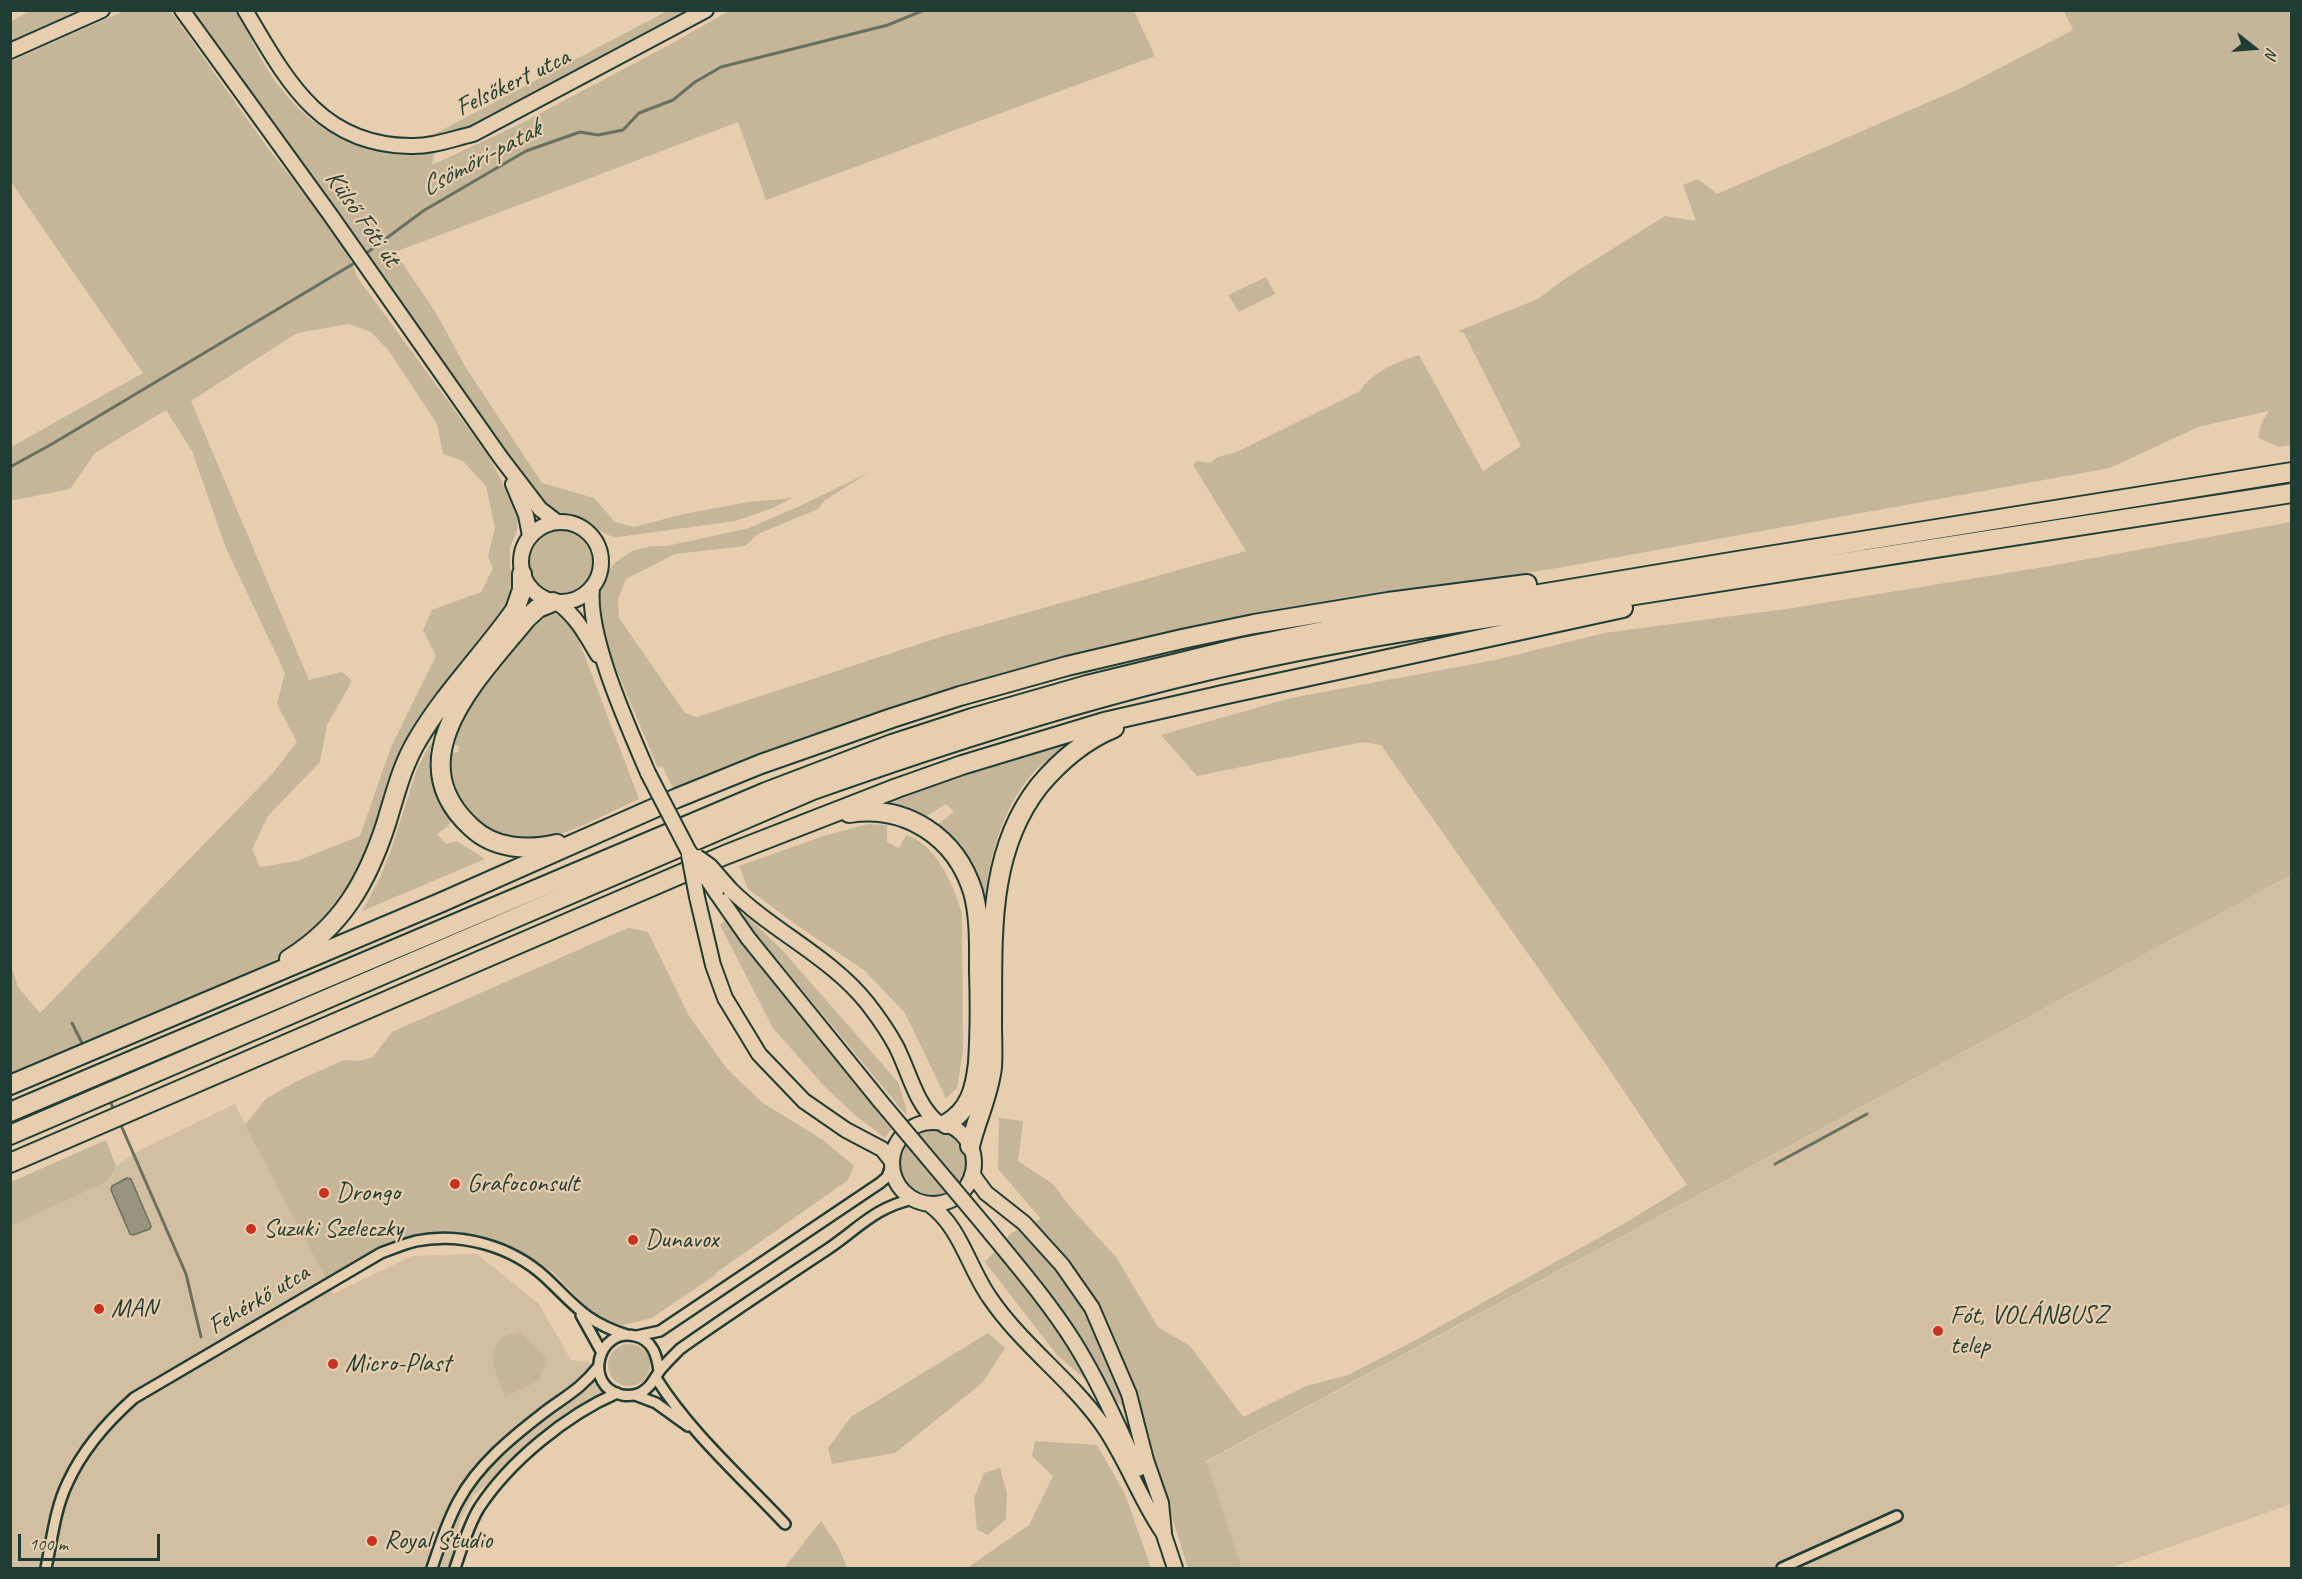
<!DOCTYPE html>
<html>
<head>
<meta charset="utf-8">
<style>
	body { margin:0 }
	#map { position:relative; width:2302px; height:1579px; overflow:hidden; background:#e6ceae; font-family:Caveat,sans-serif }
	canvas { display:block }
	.frame { position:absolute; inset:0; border:12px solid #1f3d34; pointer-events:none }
	.north { position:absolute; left:2224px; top:18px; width:60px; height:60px; -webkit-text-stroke:4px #e6ceae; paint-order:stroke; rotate:107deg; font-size:16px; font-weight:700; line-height:24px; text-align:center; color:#1f3d34 }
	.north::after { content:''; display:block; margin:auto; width:21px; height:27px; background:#1f3d34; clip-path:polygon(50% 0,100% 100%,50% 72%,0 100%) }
	.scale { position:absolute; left:18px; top:1534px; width:142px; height:27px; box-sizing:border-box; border:3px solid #1f3d34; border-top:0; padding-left:8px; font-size:18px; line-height:21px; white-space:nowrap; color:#1f3d34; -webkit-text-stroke:4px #e6ceae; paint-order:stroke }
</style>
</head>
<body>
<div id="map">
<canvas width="2302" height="1579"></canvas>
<div class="frame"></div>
<div class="north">N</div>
<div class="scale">100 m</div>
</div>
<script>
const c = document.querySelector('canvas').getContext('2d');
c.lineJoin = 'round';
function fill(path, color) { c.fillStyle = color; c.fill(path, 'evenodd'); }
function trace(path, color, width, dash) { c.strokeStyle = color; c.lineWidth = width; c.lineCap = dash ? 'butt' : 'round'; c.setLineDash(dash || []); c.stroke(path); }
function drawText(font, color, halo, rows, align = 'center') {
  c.font = font + ' Caveat,sans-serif'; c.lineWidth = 4.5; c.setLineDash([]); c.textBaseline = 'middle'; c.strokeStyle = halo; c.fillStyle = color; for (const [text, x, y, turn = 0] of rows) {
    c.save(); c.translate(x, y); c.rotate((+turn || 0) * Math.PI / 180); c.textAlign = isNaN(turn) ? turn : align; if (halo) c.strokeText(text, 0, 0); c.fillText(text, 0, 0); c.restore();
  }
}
const built = new Path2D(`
	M2291,875V1504L2110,1568H1242L1206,1462Z
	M235,1104L249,1132L717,1275L652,1318L622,1325L596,1317L553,1272L492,1241L440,1234L402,1238L367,1254L326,1279L333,1294L412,1256L477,1254L539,1304L571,1360L589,1362L606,1389L474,1495L460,1521L449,1568H11L10,1226L108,1181L116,1166L140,1150Z`);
const green = new Path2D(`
	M30,11H79L11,44L10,22Z
	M124,11H169L172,13C205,59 237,106 271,152C292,180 351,246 357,277L489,457L518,512L517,531L510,548V569L514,589L507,607L437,695L403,750L357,872L317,932L300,946L251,973L11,1078L10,962L18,987L40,1013L273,773L297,742L277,704L285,673L226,548L192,451L166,410L95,453L70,489L11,501V447L143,373L11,182V61ZM349,324L371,332L389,351L437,424L443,454L463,461L486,486L495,528L488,557L493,568L481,592L432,610L423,630L436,656L391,747L360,836L297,861L260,867L252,849L268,816L320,762L327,725L352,681L342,672L309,680L191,401L297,333Z
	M193,11H237C251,37 263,68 283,91C323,141 372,158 435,151L432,165L518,125L669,45L729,11H1134L1155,56L766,200L738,122L395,252L436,313L466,368L542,483L594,498L615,522L634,527L684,514L748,502L792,498L773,508L735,521L618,537C601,536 595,524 580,518C568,512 555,513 543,507L372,269L274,123Z
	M667,11H690L468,127L427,138Z
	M2064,11H2291V445L2279,447L2258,438L2262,422L2269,411L2198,427L2110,468L1563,567L1254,616L675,792L662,766L658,768L614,664L599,617L597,601L608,571L616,562L632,551L651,546H667L749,528L800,506L870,472L825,500L818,509L758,534L745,546L675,554L626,579L618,599L619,618L685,713L697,717L940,637L1246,551L1193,465L1197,461L1210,463L1218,457L1237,452L1360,391C1374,370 1396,363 1419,355L1483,471L1521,446L1464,333L1458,331L1538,299L1566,278L1665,216L1696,221L1683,185L1698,179L1717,194L1959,89L2073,30Z
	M1266,277L1275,294L1239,312L1228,295Z
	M2291,522V875L1206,1461L1242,1568H1188L1158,1472L1146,1422L1092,1385L1057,1355L985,1262L1011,1233L1041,1219L998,1169L999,1118L1023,1121L1018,1161L1053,1184L1071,1208L1116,1257L1158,1327L1190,1346L1243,1417L1306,1386L1348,1375L1414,1341L1627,1222L1687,1185L1605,1063L1381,745L1363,742L1197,776L1161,735L1291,698L1495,660L1604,633L1786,609L2050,566Z
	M529 563a34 34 0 1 1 68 0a34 34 0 1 1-68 0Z
	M546,612C562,614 567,620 576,633L639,799C612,811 585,826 558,835C524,846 483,836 462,807C451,793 450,771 448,754L458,752L459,746L450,743L456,722L515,638Z
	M432,740C425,768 439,796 451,821L447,827L437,834L446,844L457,841L485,859L362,911L380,878L391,850L417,769Z
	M1070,741C1060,750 1048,759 1038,768C1003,803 990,855 984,902L934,827L954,812L946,804L923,818L879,804Z
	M868,824L887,825V842L899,848L906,835C936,844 954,885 962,914L963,1051L957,1088L946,1098L905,1013L864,970L798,926L748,889L739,866L824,836Z
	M745,914L782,950L898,1082L906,1107V1115L743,918Z
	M724,921L891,1129L885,1138L855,1115L824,1086L773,1028L720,925Z
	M628,928L648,932L689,1016L728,1070L763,1103L823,1140L854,1166L848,1180L652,1318L622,1325L596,1317L553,1272L492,1241L440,1234L402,1238L367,1254L326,1279L245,1125L266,1099L295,1082L344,1060L359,1061L373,1057L392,1032Z
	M899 1163a34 34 0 1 1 68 0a34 34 0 1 1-68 0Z
	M106,1140L116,1166L108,1181L11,1226V1182Z
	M520,1332L546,1358L540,1380L505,1397C499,1380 484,1353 502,1338C506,1335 515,1334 520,1332Z
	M988,1333L1005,1348L983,1382L895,1453L832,1464L828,1448L851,1417Z
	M608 1365a21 21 0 1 1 42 0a21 21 0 1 1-42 0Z
	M1035,1441L1097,1445L1125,1494L1151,1568H967L1029,1525L1053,1476L1032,1456Z
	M1000,1468L1007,1493L1006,1519L988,1535L977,1530L974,1498L984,1473Z
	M821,1521L839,1548L847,1568H784Z`);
const water = new Path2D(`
	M127,1178L131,1179L151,1226L150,1229L133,1235L130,1234L111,1190L112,1186Z`);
const stream = new Path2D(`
	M364,255L423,211L526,151L580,132L598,135L623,130L639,113L673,100L695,82L721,67L888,25L924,10
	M10,467L52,444L353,264
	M72,1023L84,1047
	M109,1099L115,1112
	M120,1123L186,1274L201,1337
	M1775,1164L1867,1114`);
const street = new Path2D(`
	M581,1315L601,1351
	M637,1336L660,1331L880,1183L887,1177L891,1166
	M659,1371C657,1356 653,1340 635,1336C597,1327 583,1387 622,1395C628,1396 634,1396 640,1393C651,1388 654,1378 661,1369C667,1362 673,1356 680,1349C728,1315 778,1282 828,1249C859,1228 875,1207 914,1199
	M656,1378C690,1432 741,1477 785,1524
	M635,1395L656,1403L688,1426
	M46,1568C52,1540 55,1508 68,1482C83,1449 107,1422 134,1398L381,1253C392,1249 404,1244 416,1241C461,1232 511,1246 545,1277C575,1305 585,1322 627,1335
	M432,1568C440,1545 447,1521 459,1500C478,1465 511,1438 542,1414C564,1397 580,1390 598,1367
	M455,1568C462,1548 468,1526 479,1508C509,1462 566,1415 617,1393
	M1782,1568L1897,1516`);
const secondary = new Path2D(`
	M182,10L329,213L501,458L540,509L557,522
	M245,10C286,79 319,145 410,146C431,147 452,139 473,134L706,10
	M10,51L102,10
	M513,484L526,515L530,536
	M521 562a40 40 0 1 1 80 0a40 40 0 1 1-80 0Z
	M592,588C587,637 628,726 648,773
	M558,603C577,617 586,635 598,655
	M730,889C773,932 830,956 868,1004C878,1017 888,1031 896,1046C909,1071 915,1103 937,1122
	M716,892L748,938L880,1101
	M697,897L713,965L725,998L759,1054L804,1101L846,1130L882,1149L891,1160
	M892 1163a41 41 0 1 1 82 0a41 41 0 1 1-82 0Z
	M972,1174L986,1193L1024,1223L1062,1265L1092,1308L1129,1394L1146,1460L1161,1503L1164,1533
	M929,1204C961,1227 968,1267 990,1298C1022,1345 1069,1378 1102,1424C1126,1458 1139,1497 1162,1531
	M985,1226C1016,1264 1048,1301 1074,1342C1099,1382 1118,1426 1138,1469
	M1161,1526L1175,1568`);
const highway = new Path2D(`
	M553,602L538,608L526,619C480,676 395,757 471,827C494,849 527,851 557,844
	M849,813C906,804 956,837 973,892C980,918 979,945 979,971C980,1001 980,1032 978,1063C975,1089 970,1110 946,1124
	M289,959C342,926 367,882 386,824C395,795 402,765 418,739C445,693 484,654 515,610L522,590V574
	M10,1085L442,902L677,798L761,764L892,718L960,696L1067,666L1182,639L1254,624L1388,602L1527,584
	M10,1112L766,792L892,744L972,718L1087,685L1243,647L1348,626L1737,561L2292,472
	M10,1135L813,790C940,745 1067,704 1198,673C1336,640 1477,620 1616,598C1841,562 2067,528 2292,493
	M970,1146C976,1120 989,1095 992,1067C993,1053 992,1037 992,1022C993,940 986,854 1039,786C1059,762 1085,740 1114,728
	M10,1163L725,855L897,788L962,765L1104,722L1227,694L1623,608`);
const secondaryBridge = new Path2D(`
	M648,773L688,850L716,892
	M689,855L697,897
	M697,857L710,866L730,889
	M880,1101L985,1226`);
const markers = [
	[455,1184,6,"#c8321e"],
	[324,1193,6,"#c8321e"],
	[251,1229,6,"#c8321e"],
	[633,1240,6,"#c8321e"],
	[99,1309,6,"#c8321e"],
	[1938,1331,6,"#c8321e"],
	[333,1364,6,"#c8321e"],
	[372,1541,6,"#c8321e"]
];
const streetNames = [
	["Felsőkert utca",513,83,-26],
	["Külső Fóti út",362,219,55],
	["Fehérkő utca",259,1300,-31]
];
const poiNames = [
	["Grafoconsult",467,1184],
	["Drongo",336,1193],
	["Suzuki Szeleczky",263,1229],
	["Dunavox",645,1240],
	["MAN",111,1309],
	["Fót, VOLÁNBUSZ",1950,1316],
	["telep",1950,1346],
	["Micro-Plast",345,1364],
	["Royal Studio",384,1541]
];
const waterNames = [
	["Csömöri-patak",481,159,-28]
];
fill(built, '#d2bfa2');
fill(green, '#c5b69a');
fill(water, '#98947e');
trace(water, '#687160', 1.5);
trace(stream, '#687160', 3);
trace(street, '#1f3d34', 14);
trace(secondary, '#1f3d34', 18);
trace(highway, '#1f3d34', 22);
trace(street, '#e6ceae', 9);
trace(secondary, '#e6ceae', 14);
trace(highway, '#e6ceae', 18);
trace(secondaryBridge, '#1f3d34', 18, []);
trace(secondaryBridge, '#e6ceae', 14);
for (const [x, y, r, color] of markers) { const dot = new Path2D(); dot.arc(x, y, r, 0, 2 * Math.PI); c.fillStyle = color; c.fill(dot); trace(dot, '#e6ceae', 2); }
drawText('26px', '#1f3d34', '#e6ceae', streetNames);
drawText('26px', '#1f3d34', '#e6ceae', poiNames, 'left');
drawText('italic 27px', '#2b463b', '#e6ceae', waterNames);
</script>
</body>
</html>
